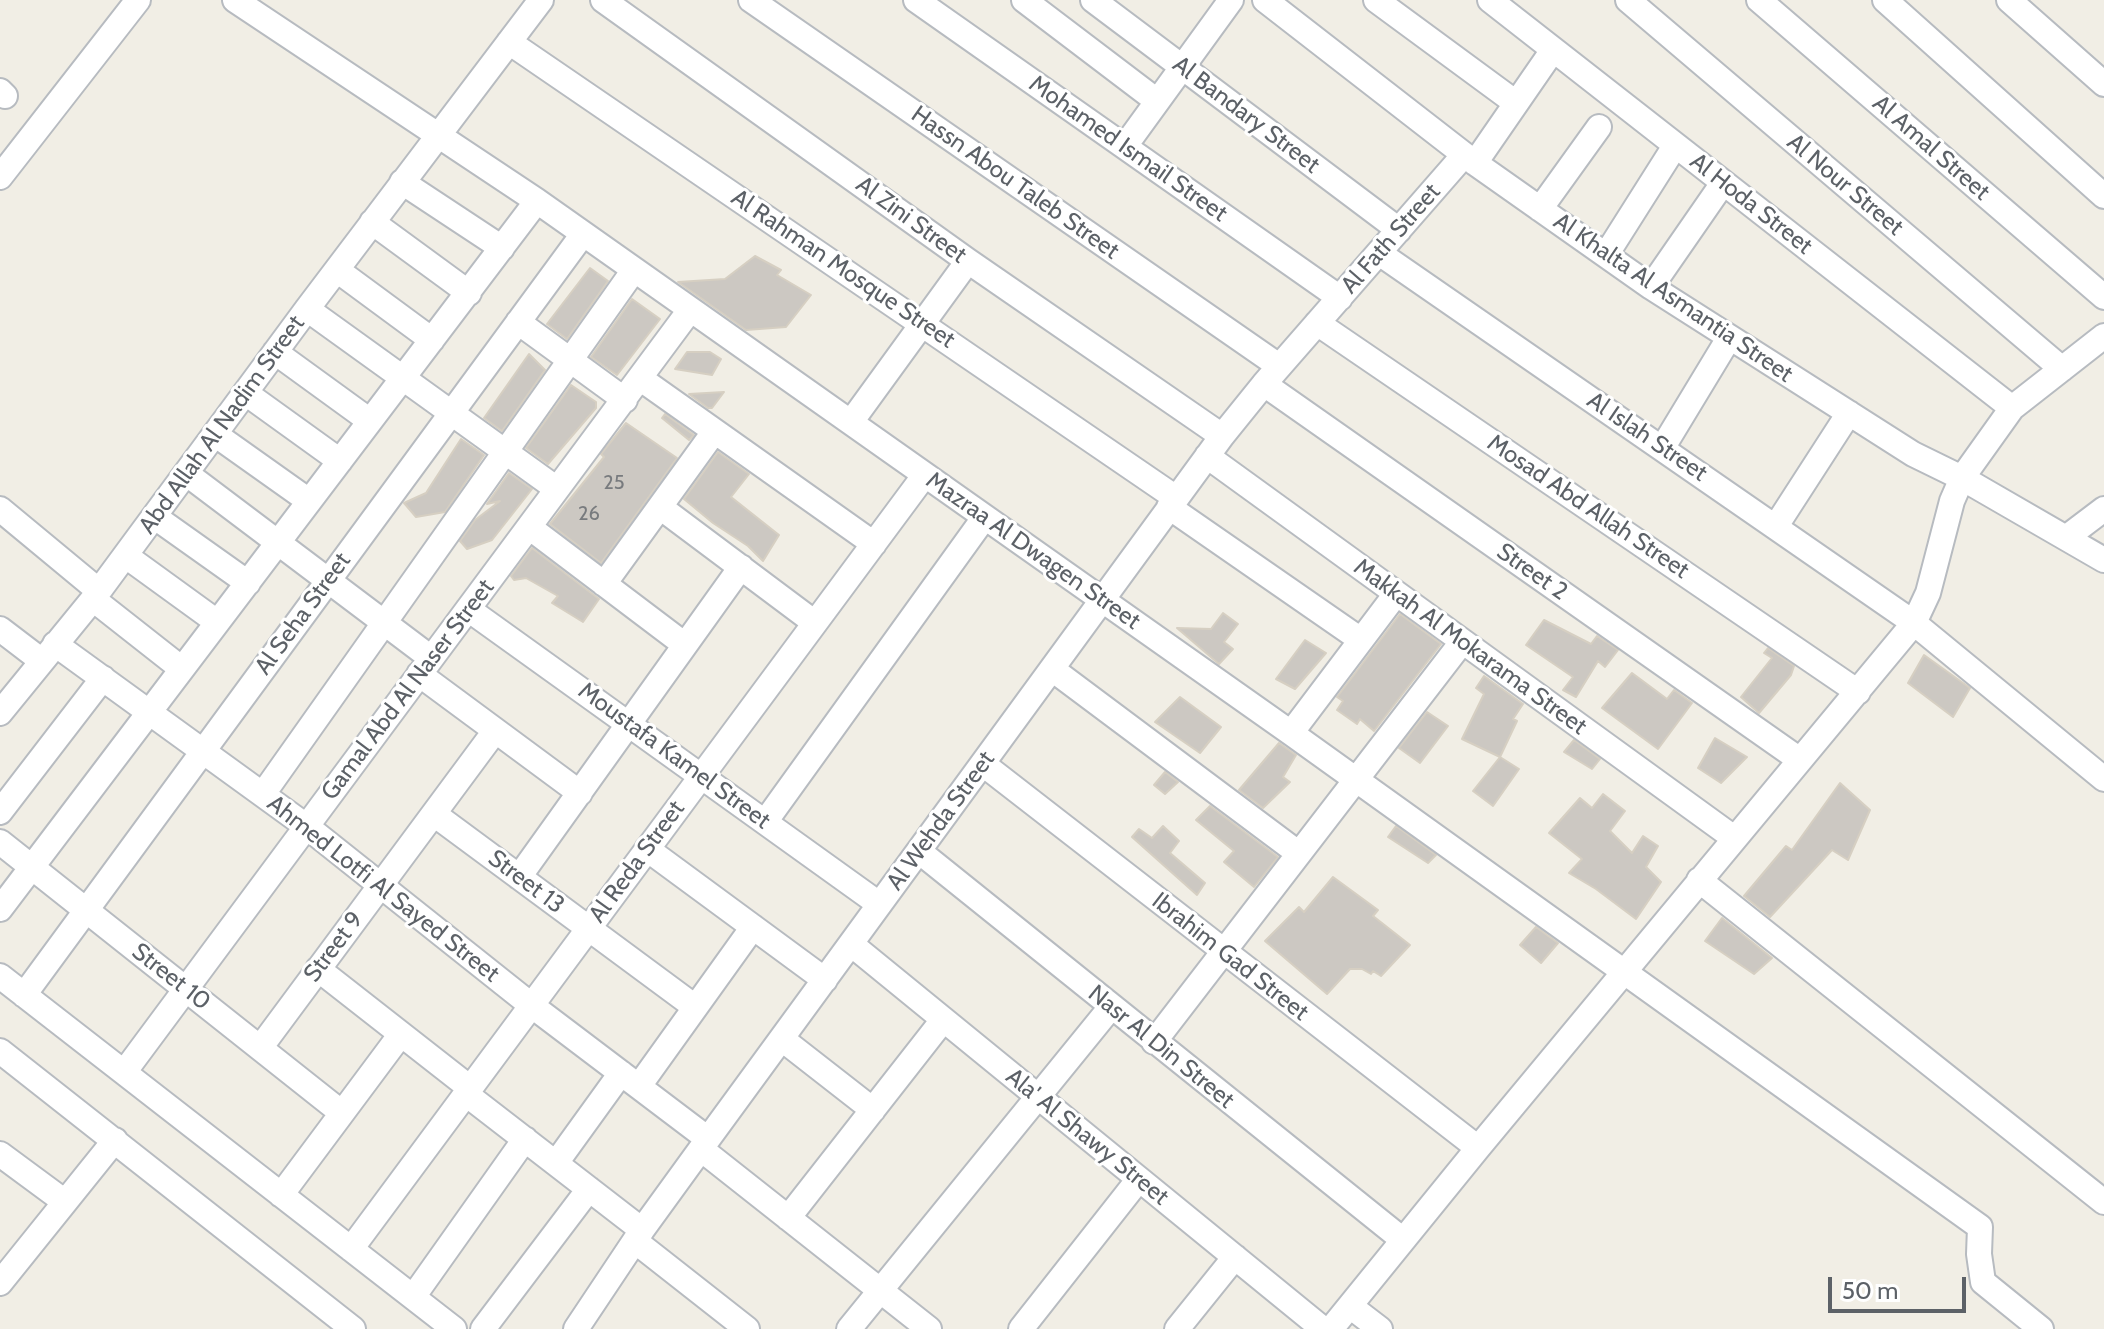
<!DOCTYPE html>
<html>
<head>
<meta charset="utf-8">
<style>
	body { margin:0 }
	#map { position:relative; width:2104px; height:1329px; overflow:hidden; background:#f1eee5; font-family:Cabin,sans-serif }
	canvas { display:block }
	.scale { position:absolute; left:1828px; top:1277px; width:138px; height:36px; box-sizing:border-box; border:4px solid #5c6167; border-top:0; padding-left:10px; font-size:24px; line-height:28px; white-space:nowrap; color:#5c6167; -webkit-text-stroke:6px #fff; paint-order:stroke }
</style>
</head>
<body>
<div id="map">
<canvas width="2104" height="1329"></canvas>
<div class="scale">50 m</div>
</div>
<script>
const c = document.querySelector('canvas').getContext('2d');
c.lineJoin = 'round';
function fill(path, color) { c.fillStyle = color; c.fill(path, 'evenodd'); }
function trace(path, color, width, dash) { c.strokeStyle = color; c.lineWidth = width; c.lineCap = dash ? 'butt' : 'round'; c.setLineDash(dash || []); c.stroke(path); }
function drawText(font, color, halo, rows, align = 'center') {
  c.font = font + ' Cabin,sans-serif'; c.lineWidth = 6; c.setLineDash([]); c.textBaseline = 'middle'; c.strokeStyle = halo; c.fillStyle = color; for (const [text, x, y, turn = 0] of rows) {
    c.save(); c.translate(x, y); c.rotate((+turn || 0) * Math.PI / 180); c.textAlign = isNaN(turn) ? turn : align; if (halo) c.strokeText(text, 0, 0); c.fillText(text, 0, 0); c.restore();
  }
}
const building = new Path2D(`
	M755,256L781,270L777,275L811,295L786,327L746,330L678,282L725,279Z
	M590,268L608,281L567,339L547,324Z
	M632,299L660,319L617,375L591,357Z
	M687,352H710L721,359L712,375L675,369Z
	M529,354L545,370L502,431L484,418Z
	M571,385L596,402V408L548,464L526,448Z
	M724,392L712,408H708L689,394Z
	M665,414L694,435L689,440L662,418Z
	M626,423L677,458L601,563L550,524L604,457L601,454Z
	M461,439L484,455L445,512L416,517L404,503L426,493Z
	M718,452L749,474L731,497L779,535L763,561L748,546L713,523L684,499Z
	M509,473L532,489L492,540L467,549L460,541L475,520L500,501L487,504Z
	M532,548L599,599L583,622L552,603L558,596L526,578L514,580L511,576Z
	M1223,613L1238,624L1224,642L1233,649L1219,664L1177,628L1211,629Z
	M1400,614L1441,644L1374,731L1360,719L1357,724L1337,710L1343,701L1337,697Z
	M1544,620L1591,644L1597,636L1618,650L1605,667L1598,661L1576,697L1563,690L1573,677L1526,645Z
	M1305,640L1326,653L1295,689L1276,679Z
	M1768,648L1794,666L1791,675L1759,713L1741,697L1772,658L1764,653Z
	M1924,655L1970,688L1953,717L1908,683Z
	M1632,673L1667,699L1674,690L1692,703L1658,749L1602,708Z
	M1484,676L1523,704L1513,719L1517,721L1500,757L1462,739L1484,694L1476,688Z
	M1180,697L1221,727L1200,753L1155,722Z
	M1427,712L1448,726L1420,763L1399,748Z
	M1715,738L1747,757L1721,783L1698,768Z
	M1574,740L1600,759L1592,769L1564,752Z
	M1279,743L1296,755L1283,777L1290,782L1263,808L1239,790Z
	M1500,757L1519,769L1493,806L1473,791Z
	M1165,772L1178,782L1165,794L1154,785Z
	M1840,783L1870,810L1848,860L1832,850L1770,917L1744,896L1786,846L1792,850Z
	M1603,794L1625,811L1610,831L1632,853L1643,836L1658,846L1646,867L1661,882L1636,919L1596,889L1569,873L1582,859L1549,833L1580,798L1592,808Z
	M1210,806L1278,857L1254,887L1224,862L1234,851L1196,820Z
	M1163,826L1179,841L1170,853L1205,883L1197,895L1132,837L1139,829L1152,838Z
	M1396,826L1436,855L1428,863L1388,837Z
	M1333,877L1378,910L1373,916L1410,945L1381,976L1373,971L1371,974L1362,969H1350L1327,994L1265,941L1299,907L1304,912Z
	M1722,918L1772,958L1754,974L1705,941Z
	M1536,927L1558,943L1541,963L1520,945Z`);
const minor = new Path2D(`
	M235,0L537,201L1291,733L1980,1227L1979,1254L1983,1282L2041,1329
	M603,0L968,261L1222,436
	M751,0L1279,366
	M916,0L1340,298
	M1024,0L1157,101
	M1093,0L1399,230
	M1265,0L1475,163L1651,287L1913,454L1962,478L2104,560
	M1376,0L1516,103
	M1490,0L2012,408
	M1628,0L2062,369
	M1759,0L2104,297
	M1885,0L2104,196
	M2009,0L2104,84
	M509,42L1176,498
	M0,91L5,96
	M1125,146L1231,0
	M1475,163L1553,50
	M0,177L138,0
	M402,182L502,248
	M1540,209L1599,127
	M372,222L469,293
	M1379,253L1914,623L2104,779
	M1606,255L1675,146
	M337,270L432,340
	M1651,287L1723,183
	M307,309L557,489
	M518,322L625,400
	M1317,323L1858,692
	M275,352L370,421
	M641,379L874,544
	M1264,384L1800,760
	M247,394L340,461
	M851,422L968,261
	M216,435L309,501
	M1663,447L1729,338
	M1207,456L1734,838
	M187,474L431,658
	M660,507L815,623
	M1169,507L1361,640
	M0,509L99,591
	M155,517L248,583
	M1776,526L1849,413
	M529,527L685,645
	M2067,537L2104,509
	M126,556L217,622
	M604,584L714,432
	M93,599L182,669
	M468,609L879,904
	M0,629L42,661
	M55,644L306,826L531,1005L708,1139
	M1052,669L1298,853
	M419,674L580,793
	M0,713L93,599L307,309L541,0
	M1291,733L1396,594
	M983,764L1478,1148
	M263,794L634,270
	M0,812L103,678
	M434,814L695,1007
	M765,822L984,518
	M0,842L342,1113
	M647,849L825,980
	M920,852L1403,1240
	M519,877L741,567
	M1699,880L2104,1202
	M0,909L537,201
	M851,944L1323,1329
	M318,969L470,1088
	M0,976L454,1329
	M24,995L583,234
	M782,1039L873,1110
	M1154,1042L1462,642
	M260,1048L495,731
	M0,1051L353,1329
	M125,1071L690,310
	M639,1086L753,927
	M466,1094L642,1230
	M701,1149L929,1329
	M0,1154L65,1202
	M556,1163L621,1073
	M281,1195L401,1034
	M788,1218L943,1020
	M635,1241L747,1329
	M351,1249L924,476
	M0,1283L115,1140
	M413,1297L525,1139
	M1350,1306L1380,1329
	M483,1329L589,1189
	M576,1329L642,1230L708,1139L1222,436L1264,384L1464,155
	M849,1329L1111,1007
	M1021,1329L1139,1179
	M1177,1329L1235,1257
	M1331,1329L1478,1148L1914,623L1928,593L1952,501L1962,478L2012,408L2104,336`);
const numberNames = [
	["25",614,483],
	["26",589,514]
];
const streetNames = [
	["Al Bandary Street",1246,115,37],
	["Al Amal Street",1931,148,41],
	["Mohamed Ismail Street",1128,149,35],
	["Hassn Abou Taleb Street",1015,183,35],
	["Al Nour Street",1845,185,40],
	["Al Hoda Street",1751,204,38],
	["Al Zini Street",911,220,36],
	["Al Fath Street",1391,239,-49],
	["Al Rahman Mosque Street",843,269,34],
	["Al Khalta Al Asmantia Street",1673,298,34],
	["Abd Allah Al Nadim Street",222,425,-54],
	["Al Islah Street",1647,437,34],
	["Mosad Abd Allah Street",1588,507,34],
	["Mazraa Al Dwagen Street",1033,551,35],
	["Street 2",1532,572,35],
	["Al Seha Street",303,614,-54],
	["Makkah Al Mokarama Street",1470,647,36],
	["Gamal Abd Al Naser Street",408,690,-53],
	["Moustafa Kamel Street",674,756,36],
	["Al Wehda Street",941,821,-54],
	["Al Reda Street",637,862,-54],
	["Street 13",526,882,37],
	["Ahmed Lotfi Al Sayed Street",383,889,38],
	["Street 9",334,947,-53],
	["Ibrahim Gad Street",1230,957,38],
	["Street 10",171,977,38],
	["Nasr Al Din Street",1161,1047,39],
	["Ala' Al Shawy Street",1087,1137,39]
];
fill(building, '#ccc8c2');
trace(building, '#d6cfc2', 2);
trace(minor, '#b7bbc0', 28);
trace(minor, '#fff', 24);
drawText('20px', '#787b7e', null, numberNames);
drawText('24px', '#5c6167', '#fff', streetNames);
</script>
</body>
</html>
